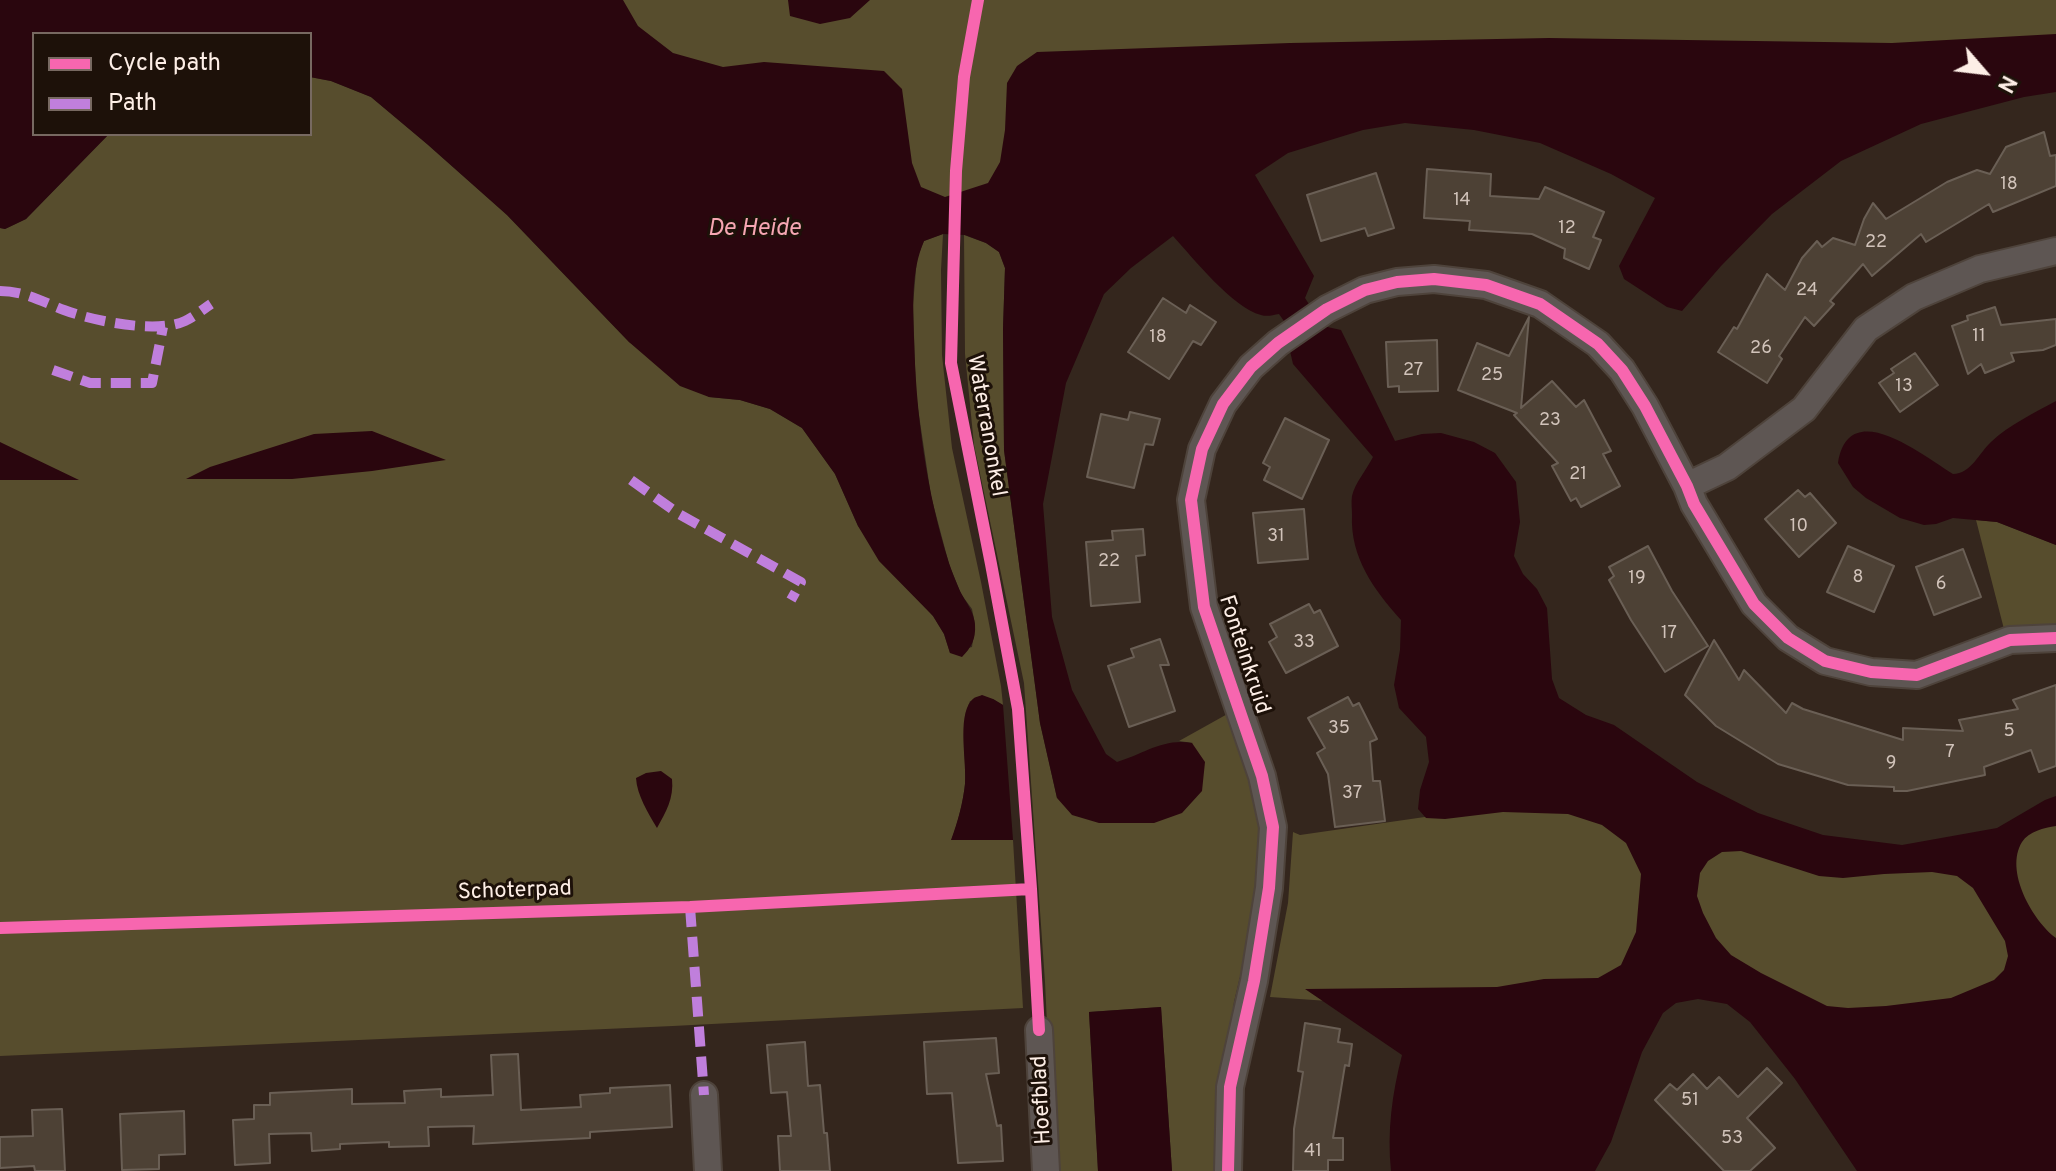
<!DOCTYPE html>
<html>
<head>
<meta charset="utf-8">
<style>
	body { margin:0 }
	#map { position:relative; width:2056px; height:1171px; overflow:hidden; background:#34261d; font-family:Overpass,sans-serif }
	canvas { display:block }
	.legend { position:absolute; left:32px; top:32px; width:280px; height:104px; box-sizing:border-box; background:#1d1109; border:2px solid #776961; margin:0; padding:10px 14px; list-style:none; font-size:24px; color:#fdeee6 }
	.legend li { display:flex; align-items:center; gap:16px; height:40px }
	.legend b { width:40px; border:2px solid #776961 }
	.north { position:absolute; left:1944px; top:32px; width:80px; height:80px; -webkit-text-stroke:6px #1d1109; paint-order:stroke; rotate:118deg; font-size:22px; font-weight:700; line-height:32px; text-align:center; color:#fdeee6 }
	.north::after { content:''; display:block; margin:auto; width:28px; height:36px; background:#fdeee6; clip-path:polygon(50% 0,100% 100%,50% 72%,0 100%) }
</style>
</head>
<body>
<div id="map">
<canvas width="2056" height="1171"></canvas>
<ul class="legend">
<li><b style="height:10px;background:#f766af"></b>Cycle path</li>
<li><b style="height:10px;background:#c07fdc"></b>Path</li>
</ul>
<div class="north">N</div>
</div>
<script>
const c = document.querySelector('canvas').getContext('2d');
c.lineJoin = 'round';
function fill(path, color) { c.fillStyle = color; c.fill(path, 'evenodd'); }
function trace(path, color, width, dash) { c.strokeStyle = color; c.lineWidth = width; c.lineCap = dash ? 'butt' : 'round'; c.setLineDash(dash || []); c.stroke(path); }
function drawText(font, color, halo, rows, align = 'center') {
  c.font = font + ' Overpass,sans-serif'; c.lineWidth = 6; c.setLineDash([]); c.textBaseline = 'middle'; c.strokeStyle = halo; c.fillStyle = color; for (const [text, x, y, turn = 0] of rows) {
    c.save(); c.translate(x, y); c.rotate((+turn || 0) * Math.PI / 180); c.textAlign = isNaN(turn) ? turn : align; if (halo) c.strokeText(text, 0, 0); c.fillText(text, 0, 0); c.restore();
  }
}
const green = new Path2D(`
	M573,0H2056V80L1214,110L1011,222L720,178Z
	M310,77L331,81L371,97L427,144L507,215L629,342L709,397L740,400L770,409L802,428L835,474L858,526L911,592L933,616L944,634L950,653L972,647L975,624L972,609L961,594L949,564L931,496L916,395L913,305L917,258L924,241L943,234L941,270L942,355L952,448L981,582L1001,686L1003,705L993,699L970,701C959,728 967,756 965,784C963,803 958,821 952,839L1013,840L1023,1008L673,1026L0,1056V228L5,229L26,219L109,134H310Z
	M964,235L986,243L999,252L1005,268L1003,329L1004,450L1040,723L1057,798L1193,743L1179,741L1231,712L1261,817L1260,863L1253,922L1234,1002L1218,1133L1219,1171H1172L1161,1007L1089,1012L1098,1171H1054L1045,982L1024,683L974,445L965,354Z
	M1976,520L1997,522L2056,545V630L2005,633Z
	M1616,782L1841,860L1970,852L2056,816V968L1975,1023L1813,1025L1670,964L1590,1019L1270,997L1288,903L1293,832L1300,835L1494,807Z`);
const water = new Path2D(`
	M0,0H623L638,26L673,53L723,67L764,62L884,71L902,89L912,163L921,187L945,197L988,183L1000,162L1005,130L1007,83L1017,66L1037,52L1290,43L1549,38L1892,43L2056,34V92L2024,97L1921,124L1841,161L1772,214L1721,266L1682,311L1667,307L1624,279L1619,266L1655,198L1611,174L1540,143L1474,130L1405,123L1363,130L1288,153L1255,175L1314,276L1305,298L1323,326L1341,330L1395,441L1422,434L1441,433L1474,442L1495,453L1516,482L1520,522L1514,556L1523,574L1537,589L1547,608L1552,679L1559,698L1586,715L1614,725L1697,782L1758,813L1823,835L1902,845L1997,828L2045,800L2056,796V826C2044,828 2029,831 2022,842C2004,871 2033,921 2056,938V1171H1857L1795,1079L1750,1022L1727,1004L1698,999L1676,1003L1663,1013L1642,1052L1611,1142L1595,1171H1391C1387,1131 1392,1094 1402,1055L1305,989L1497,987L1544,979L1598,978L1621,965L1636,932L1641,874L1626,843L1602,825L1568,814L1503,812L1445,819L1426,818L1418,809L1420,790L1429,762L1426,737L1399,708L1394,685L1400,650L1401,620C1374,590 1350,557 1352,515C1352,509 1351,502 1352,496C1355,483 1367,469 1373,457L1293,364L1290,351L1300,344L1279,314C1273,315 1267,317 1261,315C1233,308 1193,258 1173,236L1131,268L1104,294L1066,383L1043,504L1052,617L1072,690L1106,754L1117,762C1144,754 1163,738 1192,743L1205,762L1202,791L1182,813L1154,823H1099L1072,815L1057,798L1040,723L1004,450L1003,329L1005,268L999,252L986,243L965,235L943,234L924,241C911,271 913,305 914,338C916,414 926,490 949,563C952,572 956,582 960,591C966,603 974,611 975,625C976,639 971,648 962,657L950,653L944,634L933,616L879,561L858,526L835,474L802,428L770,409L740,400L709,397L680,386L629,342L507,215L427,144L371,97L331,81L310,77V34H34V134H109L26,219L5,229L0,228ZM1741,851L1819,876L1843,878L1884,874L1932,872L1957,876L1973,888L2005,941L2008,956L2004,970L1994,980L1951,998L1886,1006L1848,1008L1827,1006L1761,973L1731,955L1716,938L1703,913L1697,896L1700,873L1708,861L1722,852Z
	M788,0H870L850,18L820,24L790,16Z
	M2056,401V545L1997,522L1953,518L1936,524L1924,525L1900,518L1866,498L1853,487L1838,463C1849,395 1923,456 1953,474C1971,474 1979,453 1991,442C2009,425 2034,413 2056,401Z
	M372,431L446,460L372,471L292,479H186L210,467L314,434Z
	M0,442L2,443L79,480H0Z
	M982,695L993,699L1003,705L1013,840H951C958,821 963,803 965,784C967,762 957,718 971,701C974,697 977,697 982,695Z
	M661,771L672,779C674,798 666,812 657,828C648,813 637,795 636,778L646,773Z
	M1161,1007L1172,1171H1098L1089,1012Z`);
const building = new Path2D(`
	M2044,132L2050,156L2056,155V186L1993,212L1989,204L1926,242L1921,234L1872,276L1863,264L1830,301L1834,304L1814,326L1805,317L1779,356L1782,359L1767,383L1718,352L1734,327L1737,329L1767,274L1785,290L1802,258L1817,241L1822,247L1833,238L1855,245L1864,219L1873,203L1886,219L1947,182L1977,170L1990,174L2006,147Z
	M1427,169L1491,174L1490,196L1539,199L1545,187L1604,212L1593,237L1601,240L1589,269L1564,258L1565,249L1532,234L1469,230L1470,221L1424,218Z
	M1376,173L1394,228L1368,236L1365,228L1321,241L1307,195Z
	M1163,298L1186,313L1190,305L1216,322L1201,345L1193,341L1169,379L1128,352Z
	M1995,307L2001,325L2056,319V345L2043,350L2011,353L2014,361L1985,373L1981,364L1968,374L1952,326L1968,320L1967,316Z
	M1529,317L1521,408L1552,381L1576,407L1584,400L1611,451L1603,454L1620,486L1581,507L1576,498L1571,501L1552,466L1558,463L1514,415L1517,413L1458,390L1477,343L1509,356Z
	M1437,340L1438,391L1399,392V386L1388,387L1386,342Z
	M1915,353L1938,385L1900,412L1879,383L1894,373L1891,369Z
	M1130,412L1160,419L1153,445L1145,444L1134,488L1087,477L1101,414L1128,420Z
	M1285,418L1329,440L1302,499L1264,480L1270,467L1263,463Z
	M1798,490L1805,497L1810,493L1836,523L1799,557L1765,519Z
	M1304,509L1308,559L1258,563L1253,513Z
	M1143,529L1145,555L1136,556L1140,602L1091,606L1086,542L1113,540L1112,531Z
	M1648,546L1672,591L1708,646L1665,672L1631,620L1609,580L1614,576L1609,567Z
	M1848,546L1894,566L1874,612L1827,592Z
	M1963,549L1981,597L1934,615L1916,567Z
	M1309,604L1314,613L1320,610L1338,646L1286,673L1269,642L1277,637L1270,624Z
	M1160,639L1169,665H1160L1175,711L1129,727L1108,666L1134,657L1131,649Z
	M1714,640L1739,680L1744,670L1786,713L1792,703L1803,709L1903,740V728L1963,731L1959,720L2018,709L2013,700L2056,685V766L2039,772L2031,750L1984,767L1985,775L1907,791H1894V787L1848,785L1778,764L1716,726L1685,695Z
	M1348,697L1353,706L1359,703L1377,739L1370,742L1373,781H1380L1385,821L1335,827L1328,774L1317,753L1325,748L1308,718Z
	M1305,1023L1340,1029L1338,1042L1352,1044L1349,1066L1345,1065L1333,1138H1343V1160H1328V1171H1293L1294,1129L1303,1072L1298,1071Z
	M996,1038L999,1073L986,1074L997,1126L1001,1125L1003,1161L958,1163L952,1093L927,1094L924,1042Z
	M805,1042L808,1086L820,1085L824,1133H827L830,1171H780L778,1136H791L787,1092L771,1093L767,1045Z
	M518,1054L521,1110L581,1107L580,1095L610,1093V1088L670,1085L672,1127L590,1132V1138L473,1144L474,1126L428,1127L429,1146L389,1147V1142L340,1144V1149L312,1151L311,1133L269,1134L270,1163L235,1165L233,1120L254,1119V1105H270V1093L352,1089V1104L405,1103L404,1091L441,1089V1097L493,1095L491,1055Z
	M1767,1068L1782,1083L1747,1118L1775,1148L1750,1171H1724L1655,1100L1670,1084L1677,1090L1693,1074L1707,1089L1719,1077L1738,1097Z
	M62,1109L65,1171H35L34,1166L0,1168V1137L33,1136L32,1110Z
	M184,1111L185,1154L159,1155V1169L122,1170L120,1114Z`);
const street = new Path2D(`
	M1687,486L1727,467L1804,409L1866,329L1914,297L1980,269L2056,251
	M1039,1030L1046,1171
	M704,1095L708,1171
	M1228,1171L1230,1087L1254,981L1269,888L1273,827L1262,776L1204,607L1191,500L1202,449L1223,404L1251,367L1278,343L1327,309L1365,290L1397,282L1434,279L1486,285L1540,304L1598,344L1622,370L1645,406L1687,486L1694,504L1754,604L1788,638L1825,661L1871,672L1917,675L2010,640L2056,638`);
const quiet = new Path2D(`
	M0,291C24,291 43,302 64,310C93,321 157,334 185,321C194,317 202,310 211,304
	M53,370L90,383H152L163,327
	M631,480L679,514L801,582L791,600
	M690,907L704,1095`);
const cycleway = new Path2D(`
	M978,0L964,77L956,171L951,363L991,564L1018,709L1031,889L1039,1030
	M0,928L690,907L1031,889
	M1228,1171L1230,1087L1254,981L1269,888L1273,827L1262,776L1204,607L1191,500L1202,449L1223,404L1251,367L1278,343L1327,309L1365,290L1397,282L1434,279L1486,285L1540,304L1598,344L1622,370L1645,406L1687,486L1694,504L1754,604L1788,638L1825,661L1871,672L1917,675L2010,640L2056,638`);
const numberNames = [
	["18",2009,185],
	["14",1462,201],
	["12",1567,229],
	["22",1876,243],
	["24",1807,291],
	["11",1979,337],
	["18",1158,338],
	["26",1761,349],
	["27",1413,371],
	["25",1492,376],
	["13",1904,387],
	["23",1550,421],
	["21",1578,475],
	["10",1799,527],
	["31",1276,537],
	["22",1109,562],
	["8",1858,578],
	["19",1637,579],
	["6",1941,585],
	["17",1669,634],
	["33",1304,643],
	["35",1339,729],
	["5",2009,732],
	["7",1950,753],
	["9",1891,764],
	["37",1352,794],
	["51",1690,1101],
	["53",1732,1139],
	["41",1313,1152]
];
const streetNames = [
	["Waterranonkel",985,426,80],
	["Fonteinkruid",1243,655,72],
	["Schoterpad",515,892,-2],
	["Hoefblad",1043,1100,-93]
];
const waterNames = [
	["De Heide",754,230]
];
fill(green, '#574d2d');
fill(water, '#2a060e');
fill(building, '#4d4135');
trace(building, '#6a5f55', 2);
trace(street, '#4e433b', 30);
trace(street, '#5e5653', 26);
trace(quiet, '#c07fdc', 10, [20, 10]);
trace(cycleway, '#f766af', 12);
drawText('18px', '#d1c3ba', null, numberNames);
drawText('22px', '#fdeee6', '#1d1109', streetNames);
drawText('italic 24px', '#f5a6b2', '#1d1109', waterNames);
</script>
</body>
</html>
